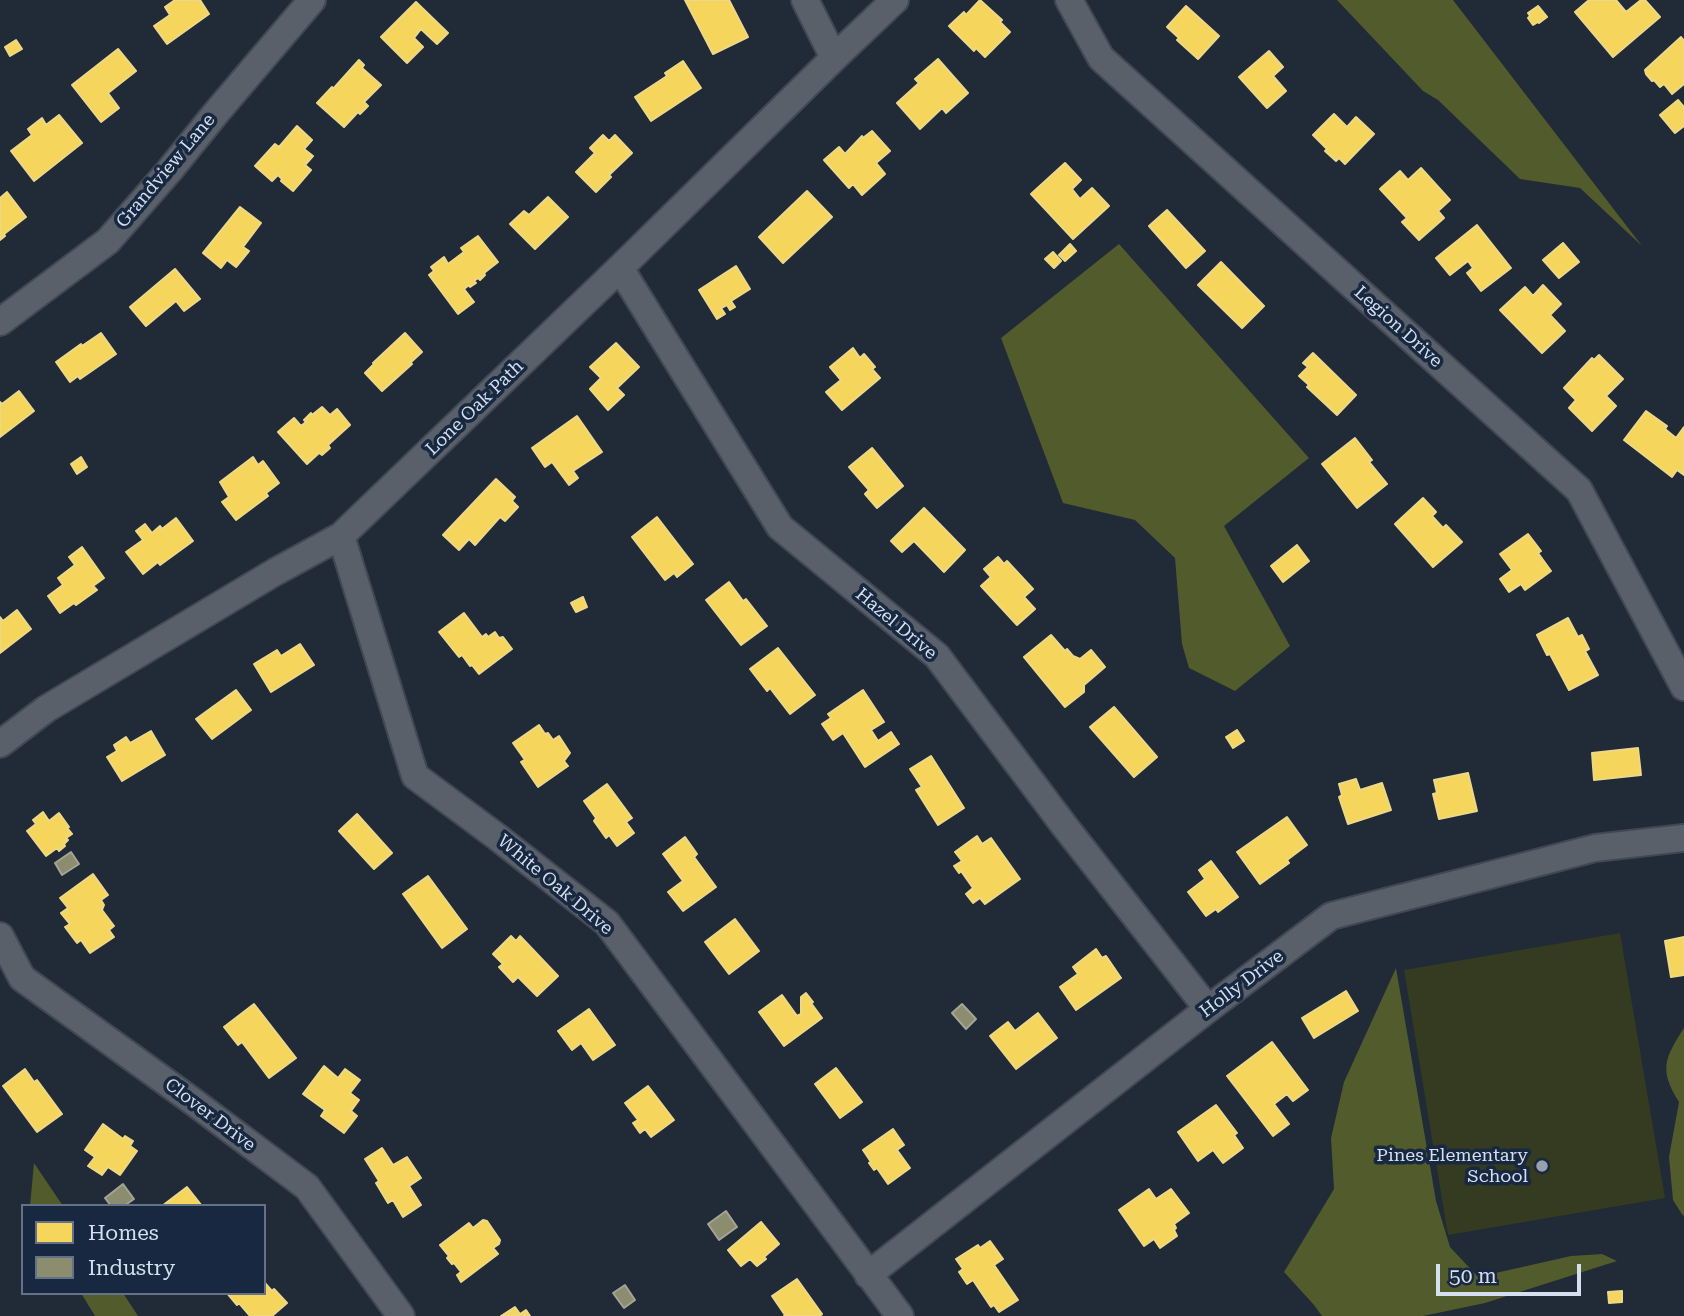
<!DOCTYPE html>
<html>
<head>
<meta charset="utf-8">
<style>
	body { margin:0 }
	#map { position:relative; width:1684px; height:1316px; overflow:hidden; background:#212a37; font-family:"Roboto Serif",serif }
	canvas { display:block }
	.legend { position:absolute; left:21px; top:1204px; width:245px; height:91px; box-sizing:border-box; background:#182840; border:2px solid #647186; margin:0; padding:9px 12px; list-style:none; font-size:21px; color:#d5dfef }
	.legend li { display:flex; align-items:center; gap:14px; height:35px }
	.legend b { width:35px; border:2px solid #647186 }
	.scale { position:absolute; left:1436px; top:1264px; width:145px; height:32px; box-sizing:border-box; border:4px solid #d5dfef; border-top:0; padding-left:9px; font-size:21px; line-height:24px; white-space:nowrap; color:#d5dfef; -webkit-text-stroke:5px #182840; paint-order:stroke }
</style>
</head>
<body>
<div id="map">
<canvas width="1684" height="1316"></canvas>
<ul class="legend">
<li><b style="height:19px;background:#f6d55c"></b>Homes</li>
<li><b style="height:19px;background:#8c8c6e"></b>Industry</li>
</ul>
<div class="scale">50 m</div>
</div>
<script>
const c = document.querySelector('canvas').getContext('2d');
c.lineJoin = 'round';
function fill(path, color) { c.fillStyle = color; c.fill(path, 'evenodd'); }
function trace(path, color, width, dash) { c.strokeStyle = color; c.lineWidth = width; c.lineCap = dash ? 'butt' : 'round'; c.setLineDash(dash || []); c.stroke(path); }
function drawText(font, color, halo, rows, align = 'center') {
  c.font = font + ' "Roboto Serif",serif'; c.lineWidth = 7; c.setLineDash([]); c.textBaseline = 'middle'; c.strokeStyle = halo; c.fillStyle = color; for (const [text, x, y, turn = 0] of rows) {
    c.save(); c.translate(x, y); c.rotate((+turn || 0) * Math.PI / 180); c.textAlign = isNaN(turn) ? turn : align; if (halo) c.strokeText(text, 0, 0); c.fillText(text, 0, 0); c.restore();
  }
}
const green = new Path2D(`
	M1620,933L1665,1198L1448,1235L1404,970Z`);
const forest = new Path2D(`
	M1337,0H1453L1642,246L1580,188L1520,179L1438,100L1423,91Z
	M1119,244L1309,458L1224,526L1290,646L1235,691L1189,668L1182,644L1175,558L1135,520L1063,503L1001,338Z
	M1396,968L1436,1201L1450,1247L1478,1277L1571,1256L1602,1254L1617,1261L1485,1303L1423,1316H1322L1314,1305L1284,1272L1334,1189L1331,1138L1344,1082Z
	M1684,1028V1215L1683,1216L1673,1200L1669,1157L1679,1102C1659,1070 1664,1059 1684,1028Z
	M34,1163L63,1206H30Z
	M81,1293H123L138,1316H95Z`);
const homes = new Path2D(`
	M175,0H200L209,14L167,44L154,26L170,15L165,7Z
	M685,0H729L748,37L713,54Z
	M980,0L1002,20L1000,22L1010,32L985,57L976,48L974,51L949,26L964,12L966,15Z
	M1589,0H1616L1626,12L1641,0H1645L1660,17L1613,57L1575,12Z
	M416,2L448,33L437,44L421,29L414,38L423,47L407,63L381,37Z
	M1186,6L1219,36L1198,59L1177,40L1179,38L1167,27Z
	M1538,6L1547,17L1539,23L1538,22L1533,25L1528,18L1530,16L1528,13Z
	M1681,37L1684,41V84L1672,94L1664,84L1660,87L1654,80L1652,81L1646,74L1645,70Z
	M16,40L22,49L10,56L5,47Z
	M118,49L136,71L108,93L119,108L101,122L72,85Z
	M1269,51L1283,67L1273,76L1286,91L1267,108L1239,77Z
	M938,59L968,93L946,113L942,108L920,129L897,103L919,83L915,79Z
	M359,60L364,65L362,68L381,85L364,102L368,106L360,114L358,112L344,127L317,103L332,87L333,89Z
	M683,61L701,88L651,121L635,97L667,76L665,73Z
	M1678,100L1684,107V126L1675,133L1660,115Z
	M1334,114L1347,127L1356,117L1374,134L1345,164L1339,158L1336,161L1325,151L1327,149L1313,135Z
	M59,115L82,143L34,181L11,151L32,135L28,129L42,118L46,125Z
	M297,126L312,140L304,149L313,156L305,165L311,170L293,191L281,181L282,179L278,175L272,181L255,166L275,144L279,147Z
	M872,131L890,151L876,163L885,174L862,195L853,184L849,188L824,160L839,147L845,154L862,136L863,138Z
	M603,135L609,141L615,135L632,153L609,175L611,177L596,192L576,172L595,153L590,148Z
	M1065,163L1081,180L1072,189L1080,199L1092,188L1109,206L1073,239L1031,194Z
	M1421,168L1450,200L1438,211L1444,218L1419,240L1402,222L1407,218L1380,189L1400,171L1408,180Z
	M807,191L832,217L783,263L759,237Z
	M7,192L26,217L4,234L5,236L0,240V198Z
	M548,197L568,217L535,249L510,224L524,211L529,215Z
	M240,207L261,223L243,247L249,251L236,267L227,260L221,268L203,253Z
	M1167,210L1205,251L1186,268L1149,226Z
	M1477,225L1511,268L1481,291L1467,273L1473,268L1468,261L1450,275L1436,258Z
	M478,236L498,262L484,273L485,275L480,280L478,278L474,281L476,283L470,287L469,285L464,289L474,302L458,314L429,275L434,271L431,267L444,257L448,264L464,252L461,248Z
	M1563,243L1579,262L1559,278L1543,260Z
	M1070,244L1076,251L1065,261L1059,255Z
	M1053,252L1061,261L1054,268L1045,259Z
	M1221,262L1264,306L1242,328L1198,285Z
	M736,266L750,289L731,301L735,307L730,310L727,305L721,308L725,314L717,319L699,290Z
	M175,269L200,299L184,311L176,301L146,326L130,307Z
	M1543,285L1561,304L1550,315L1565,331L1542,353L1500,310L1525,287L1533,296Z
	M101,333L116,354L80,379L78,376L70,382L56,362L81,344L82,346Z
	M405,333L422,352L410,363L412,364L382,391L365,373L374,364L373,363Z
	M616,343L639,367L617,388L624,395L608,410L590,389L601,378L590,367Z
	M853,348L860,358L864,354L875,367L872,369L880,378L842,410L826,392L841,380L830,367Z
	M1313,353L1356,395L1337,415L1307,387L1309,385L1299,376L1308,367L1303,363Z
	M1599,355L1623,379L1606,396L1616,406L1592,431L1569,408L1576,400L1564,388L1592,358L1594,360Z
	M19,391L34,411L0,437V402L2,404Z
	M322,407L330,415L337,409L350,425L328,445L330,448L322,455L319,453L307,464L278,432L294,418L301,426L306,422L304,420L311,413L312,415Z
	M1646,411L1667,426L1665,429L1676,438L1684,427V475L1677,470L1672,477L1624,440Z
	M577,416L602,452L573,471L578,478L569,485L552,462L545,467L532,448Z
	M1355,438L1372,460L1369,462L1387,484L1357,508L1322,464Z
	M872,448L903,486L877,508L865,494L869,490L849,467Z
	M81,457L87,467L77,474L71,464Z
	M253,457L258,465L263,461L279,483L266,493L268,496L236,520L222,502L229,497L220,482Z
	M496,479L515,497L512,501L518,507L505,521L500,517L475,545L469,539L459,550L443,535Z
	M1423,498L1436,512L1432,516L1443,528L1446,525L1462,542L1433,567L1395,524Z
	M924,508L965,550L944,572L914,541L902,552L891,541Z
	M657,517L693,564L677,577L674,573L665,580L632,537Z
	M176,518L193,541L160,565L158,562L143,574L126,552L143,540L136,531L145,524L152,533L160,526L162,529Z
	M1528,534L1541,551L1538,553L1551,571L1525,590L1521,584L1509,592L1500,579L1512,570L1500,554Z
	M1297,545L1309,561L1283,582L1271,566Z
	M82,547L104,578L93,586L97,590L76,605L74,603L60,613L48,596L63,585L58,578L75,565L69,557Z
	M998,557L1004,564L1007,561L1033,589L1024,597L1035,609L1017,625L981,586L991,577L984,569Z
	M729,582L743,601L746,599L767,626L741,645L706,600Z
	M583,597L587,607L576,612L571,603Z
	M17,610L31,629L0,653V617L3,621Z
	M464,613L482,637L486,634L488,637L495,632L499,638L503,637L512,649L479,674L472,665L470,666L462,655L459,657L439,632Z
	M1568,618L1578,637L1582,635L1589,649L1585,651L1598,675L1569,690L1550,654L1547,655L1537,635Z
	M1051,635L1065,651L1067,649L1073,656L1080,659L1091,650L1105,667L1084,685V692L1065,707L1024,657Z
	M300,644L314,665L271,692L254,664L277,650L281,656Z
	M778,648L815,695L790,714L770,688L767,691L750,669Z
	M236,690L251,710L212,739L196,719Z
	M863,690L884,722L871,730L878,741L891,732L899,744L865,767L843,733L833,740L822,724L831,718L828,714Z
	M1114,707L1157,757L1134,777L1090,727Z
	M539,725L545,734L548,733L553,740L559,736L570,753L564,761L568,766L538,787L521,762L525,760L513,743Z
	M1237,730L1244,741L1233,748L1226,737Z
	M151,731L165,755L122,781L107,757L117,751L114,745L126,737L130,743Z
	M1638,748L1641,775L1594,780L1592,753Z
	M931,756L964,808L938,825L916,790L922,787L910,769Z
	M1468,773L1477,811L1439,819L1433,794L1437,793L1434,780Z
	M1356,779L1360,790L1382,783L1391,810L1348,824L1339,797L1342,795L1339,784Z
	M607,784L632,818L626,822L634,833L617,846L609,835L606,838L594,821L596,818L584,801Z
	M43,812L49,821L59,813L69,827L67,828L72,834L66,838L68,840L64,844L65,846L59,851L57,848L46,856L27,831L36,824L33,820Z
	M357,814L392,853L374,869L339,831Z
	M1287,817L1307,845L1287,860L1289,863L1260,884L1237,852Z
	M977,836L982,844L991,838L1020,879L985,904L980,898L973,903L966,894L973,888L961,871L959,873L954,866L962,861L955,852Z
	M685,837L697,854L694,857L716,887L683,911L668,892L683,881L663,854Z
	M1211,861L1238,897L1218,912L1216,909L1206,916L1188,892L1205,879L1199,870Z
	M93,874L108,895L101,900L104,905L102,910L114,926L109,930L114,937L90,953L81,940L77,943L65,927L70,924L61,913L68,908L60,898Z
	M428,876L467,929L442,948L403,894Z
	M735,919L759,951L729,974L705,942Z
	M511,936L516,941L520,936L558,976L537,996L518,977L513,982L499,967L503,964L493,954Z
	M1684,937V975L1671,977L1665,941Z
	M1096,949L1102,958L1106,956L1121,978L1076,1010L1060,987L1078,974L1073,967Z
	M1346,991L1358,1011L1314,1038L1302,1018Z
	M806,993L813,1002L811,1003L822,1018L784,1046L759,1012L782,995L797,1016L801,1014V997Z
	M254,1004L296,1058L269,1078L242,1042L238,1045L224,1027Z
	M589,1009L615,1045L593,1060L581,1043L572,1050L558,1031Z
	M1038,1013L1057,1038L1016,1069L990,1036L1008,1022L1015,1031Z
	M1272,1042L1308,1090L1293,1101L1287,1094L1274,1104L1289,1124L1273,1136L1227,1076Z
	M324,1066L338,1078L345,1069L360,1080L350,1093L359,1100L351,1111L357,1116L344,1133L321,1116L325,1110L303,1094Z
	M836,1068L862,1102L840,1118L815,1084Z
	M25,1069L34,1082L37,1080L62,1114L37,1132L3,1086Z
	M648,1086L674,1120L651,1137L645,1129L640,1133L633,1123L638,1120L625,1103Z
	M1216,1105L1237,1133L1234,1135L1243,1148L1223,1163L1213,1150L1198,1161L1178,1132Z
	M103,1124L123,1139L125,1136L133,1141L130,1146L137,1151L120,1175L108,1167L102,1175L88,1166L95,1157L85,1150Z
	M893,1129L904,1145L897,1150L910,1168L888,1184L877,1168L874,1170L869,1163L871,1162L863,1150Z
	M382,1148L393,1165L407,1157L421,1178L409,1186L421,1205L403,1217L393,1200L388,1203L376,1183L379,1181L365,1159Z
	M187,1187L202,1206H162Z
	M1149,1189L1156,1199L1171,1189L1189,1213L1174,1224L1176,1228L1174,1230L1177,1236L1160,1248L1154,1239L1144,1246L1119,1210Z
	M483,1220L487,1221L500,1240L499,1244L493,1248L498,1254L461,1282L457,1275L461,1272L454,1263L452,1264L447,1258L449,1256L440,1245L469,1223L473,1228Z
	M761,1222L779,1244L764,1257L766,1259L757,1266L750,1259L741,1266L728,1250Z
	M990,1241L1003,1259L994,1265L1018,1300L999,1312L994,1305L991,1307L973,1280L967,1284L959,1272L963,1269L956,1259L978,1245L980,1248Z
	M797,1279L822,1314L820,1316H784L785,1315L772,1296Z
	M264,1282L272,1291L274,1289L287,1303L272,1316H250L239,1303L237,1305L227,1293H264Z
	M1622,1291V1302L1609,1303L1608,1292Z
	M515,1307L520,1314L526,1310L530,1316H501Z`);
const industry = new Path2D(`
	M71,852L79,864L62,875L55,863Z
	M962,1004L976,1019L966,1029L952,1013Z
	M123,1184L134,1199L124,1206H111L105,1198Z
	M726,1211L737,1227L719,1240L708,1224Z
	M625,1285L635,1300L624,1308L613,1293Z`);
const minor = new Path2D(`
	M805,0L834,58
	M1069,0L1101,58L1579,490L1684,687
	M620,268L780,527L937,656L1063,824L1208,1009
	M0,322L108,241L169,171L216,113L312,0
	M341,536L415,776L496,836L607,923L900,1316
	M0,744L46,709L275,572L341,536L620,268L834,58L895,0
	M0,936L22,978L191,1100L307,1187L401,1316
	M868,1275L1208,1009L1331,916L1595,848L1684,838`);
const markers = [
	[1542,1166,7,"#96a0af"]
];
const streetNames = [
	["Grandview Lane",166,171,-50],
	["Legion Drive",1398,327,42],
	["Lone Oak Path",475,408,-44],
	["Hazel Drive",896,624,40],
	["White Oak Drive",555,885,40],
	["Holly Drive",1242,984,-37],
	["Clover Drive",210,1115,37]
];
const poiNames = [
	["Pines Elementary",1528,1156],
	["School",1528,1177]
];
fill(green, '#343b21');
fill(forest, '#515b2c');
fill(homes, '#f6d55c');
trace(homes, '#ecd888', 2);
fill(industry, '#8c8c6e');
trace(industry, '#a2a595', 2);
trace(minor, '#414854', 30);
trace(minor, '#59606a', 26);
for (const [x, y, r, color] of markers) { const dot = new Path2D(); dot.arc(x, y, r, 0, 2 * Math.PI); c.fillStyle = color; c.fill(dot); trace(dot, '#182840', 2.5); }
drawText('18px', '#d5dfef', '#182840', streetNames);
drawText('18px', '#d5dfef', '#182840', poiNames, 'right');
</script>
</body>
</html>
